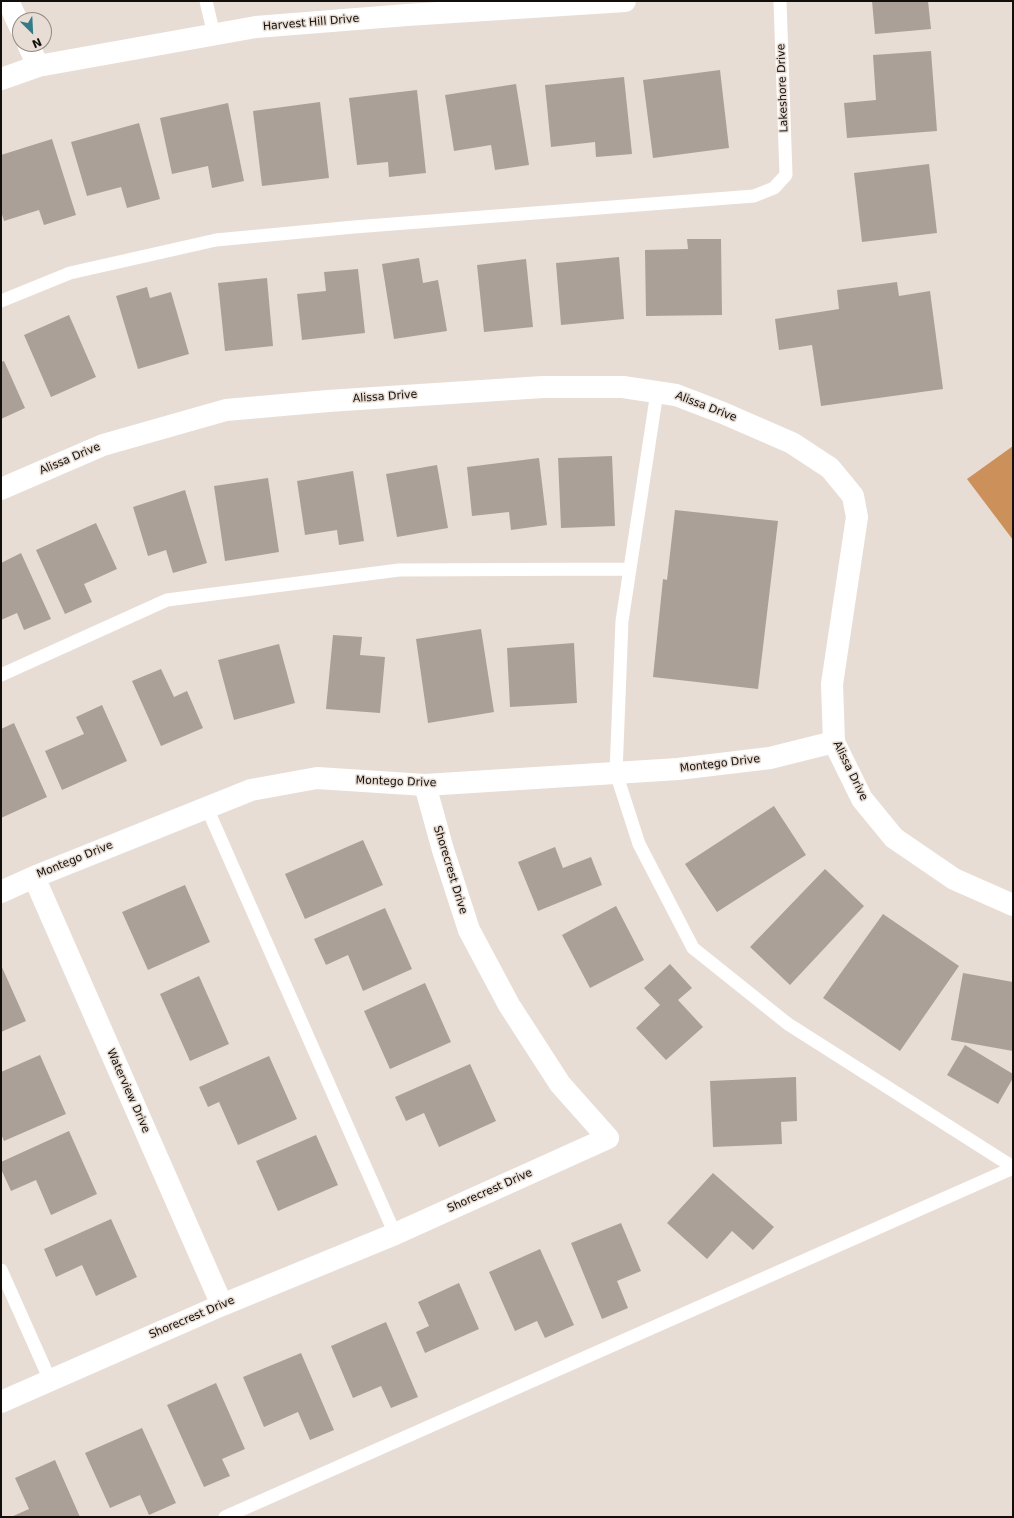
<!DOCTYPE html>
<html>
<head>
<meta charset="utf-8">
<style>
	body { margin:0 }
	#map { position:relative; width:1014px; height:1518px; overflow:hidden; background:#e8ddd4; font-family:"DejaVu Sans",sans-serif }
	canvas { display:block }
	.frame { position:absolute; inset:0; border:2px solid #120e0b; pointer-events:none }
	.north { position:absolute; left:12px; top:12px; width:40px; height:40px; box-sizing:border-box; background:#e8ddd4; border:1px solid #928a84; border-radius:50%; rotate:156deg; font-size:11px; font-weight:700; line-height:16px; text-align:center; color:#120e0b }
	.north::after { content:''; display:block; margin:auto; width:14px; height:18px; background:#357a88; clip-path:polygon(50% 0,100% 100%,50% 72%,0 100%) }
</style>
</head>
<body>
<div id="map">
<canvas width="1014" height="1518"></canvas>
<div class="frame"></div>
<div class="north">N</div>
</div>
<script>
const c = document.querySelector('canvas').getContext('2d');
c.lineJoin = 'round';
function fill(path, color) { c.fillStyle = color; c.fill(path, 'evenodd'); }
function trace(path, color, width, dash) { c.strokeStyle = color; c.lineWidth = width; c.lineCap = dash ? 'butt' : 'round'; c.setLineDash(dash || []); c.stroke(path); }
function drawText(font, color, halo, rows, align = 'center') {
  c.font = font + ' "DejaVu Sans",sans-serif'; c.lineWidth = 3; c.setLineDash([]); c.textBaseline = 'middle'; c.strokeStyle = halo; c.fillStyle = color; for (const [text, x, y, turn = 0] of rows) {
    c.save(); c.translate(x, y); c.rotate((+turn || 0) * Math.PI / 180); c.textAlign = isNaN(turn) ? turn : align; if (halo) c.strokeText(text, 0, 0); c.fillText(text, 0, 0); c.restore();
  }
}
const forest = new Path2D(`
	M1013,446V540L967,479Z`);
const building = new Path2D(`
	M872,1H928L931,29L875,34Z
	M931,51L937,131L847,138L844,103L876,100L873,55Z
	M720,70L729,148L653,158L643,80Z
	M624,77L632,154L596,157L595,142L551,147L545,85Z
	M516,84L529,165L495,170L491,145L454,151L445,95Z
	M417,90L426,173L389,177L388,162L357,165L349,98Z
	M320,102L329,178L262,186L253,111Z
	M228,103L244,181L212,188L208,166L172,174L160,118Z
	M139,123L160,199L127,208L121,187L87,196L71,142Z
	M52,139L76,215L44,225L39,210L4,221L1,211V155Z
	M929,164L937,233L862,242L854,173Z
	M687,239H721L722,315L646,316L645,250L688,249Z
	M619,257L624,319L561,325L556,263Z
	M419,258L423,283L438,280L447,331L394,339L382,264Z
	M526,259L533,327L484,332L477,265Z
	M358,269L365,333L302,340L297,294L326,291L324,272Z
	M267,278L273,346L225,351L218,283Z
	M897,282L899,296L930,291L943,389L821,406L812,345L779,350L775,319L839,309L837,290Z
	M147,287L150,298L171,292L189,354L138,369L116,296Z
	M69,315L96,377L51,397L24,335Z
	M4,361L25,408L1,419V362Z
	M612,456L615,526L561,528L558,458Z
	M539,458L547,525L511,530L509,512L472,516L467,467Z
	M437,465L448,528L397,537L386,474Z
	M353,471L364,541L339,545L337,530L305,535L297,481Z
	M268,478L279,552L225,561L214,486Z
	M185,490L207,563L173,573L166,550L148,556L133,507Z
	M675,510L778,521L758,689L653,677L663,579L667,580Z
	M96,523L117,569L84,584L92,602L65,614L36,550Z
	M21,553L51,619L24,630L17,613L1,620V563Z
	M481,629L494,712L428,723L416,639Z
	M333,635L362,637L360,655L385,657L380,713L326,709Z
	M574,643L577,703L510,707L507,648Z
	M279,644L295,703L234,720L218,660Z
	M161,669L174,697L187,691L203,728L161,746L132,681Z
	M102,705L127,761L62,790L45,751L84,734L76,717Z
	M14,723L47,797L1,818V729Z
	M774,806L806,855L717,912L685,864Z
	M363,840L383,885L305,919L285,874Z
	M555,847L563,868L591,857L602,885L538,911L518,862Z
	M825,869L864,906L790,985L750,947Z
	M185,885L210,942L148,970L122,912Z
	M616,906L644,960L590,988L562,935Z
	M385,908L412,969L363,991L348,955L326,965L314,939Z
	M883,914L959,966L900,1051L823,998Z
	M670,964L692,988L678,1000L703,1027L666,1060L636,1028L660,1005L644,988Z
	M1,965L26,1021L1,1032Z
	M963,973L1013,982V1051L951,1040Z
	M199,976L229,1044L190,1061L160,994Z
	M425,983L451,1042L390,1069L364,1011Z
	M965,1045L1013,1074V1078L998,1104L947,1075Z
	M40,1055L66,1114L4,1141L1,1134V1072Z
	M269,1056L297,1119L238,1145L219,1102L208,1107L199,1087Z
	M470,1064L496,1121L439,1147L424,1113L406,1121L395,1097Z
	M796,1077L797,1121L781,1122L782,1144L713,1147L710,1081Z
	M69,1131L97,1194L51,1215L36,1180L11,1191L1,1169V1162Z
	M316,1135L338,1185L278,1211L256,1161Z
	M713,1173L774,1227L753,1250L732,1231L707,1259L667,1223Z
	M111,1219L137,1277L96,1296L82,1265L56,1277L44,1249Z
	M621,1223L641,1271L617,1281L628,1308L602,1319L571,1243Z
	M540,1249L574,1325L545,1338L537,1321L515,1331L489,1272Z
	M459,1283L479,1329L425,1353L416,1332L429,1326L418,1302Z
	M386,1322L418,1397L391,1408L381,1386L353,1398L331,1346Z
	M301,1353L334,1430L310,1440L298,1412L264,1427L243,1377Z
	M216,1383L245,1449L222,1459L230,1476L204,1487L167,1405Z
	M142,1428L176,1503L149,1515L140,1495L110,1508L85,1453Z
	M55,1460L80,1517H11L29,1509L15,1478Z`);
const lane = new Path2D(`
	M206,1L214,35
	M1,301L70,273L216,240L354,227L754,196L774,188L786,175L780,1
	M657,392L622,621L616,773L639,844L693,948L788,1024L1013,1167
	M1,675L167,600L399,570L630,569
	M207,808L395,1234
	M1,1270L50,1380
	M225,1517L1013,1168`);
const street = new Path2D(`
	M8,1L20,27
	M28,44L38,66
	M1,79L38,66L256,27L407,15L625,1
	M1,489L103,445L226,410L328,401L543,387H623L676,395L723,413L792,443L830,468L853,496L857,517L832,684L834,742L862,799L894,838L954,879L1013,905
	M34,877L222,1305
	M1,892L34,877L251,790L317,778L425,785L678,769L770,758L834,742
	M1,1402L222,1305L395,1234L608,1138L560,1084L509,1005L469,930L443,850L425,785`);
const streetNames = [
	["Harvest Hill Drive",311,23,-5],
	["Lakeshore Drive",783,88,-92],
	["Alissa Drive",385,397,-4],
	["Alissa Drive",706,407,21],
	["Alissa Drive",70,459,-23],
	["Montego Drive",720,764,-7],
	["Alissa Drive",850,771,64],
	["Montego Drive",396,782,2],
	["Montego Drive",75,860,-22],
	["Shorecrest Drive",450,870,73],
	["Waterview Drive",128,1091,66],
	["Shorecrest Drive",490,1191,-24],
	["Shorecrest Drive",192,1318,-23]
];
fill(forest, '#cc915b');
fill(building, '#aaa097');
trace(lane, '#fff', 13);
trace(street, '#fff', 22);
drawText('11px', '#120e0b', '#e8ddd4', streetNames);
</script>
</body>
</html>
